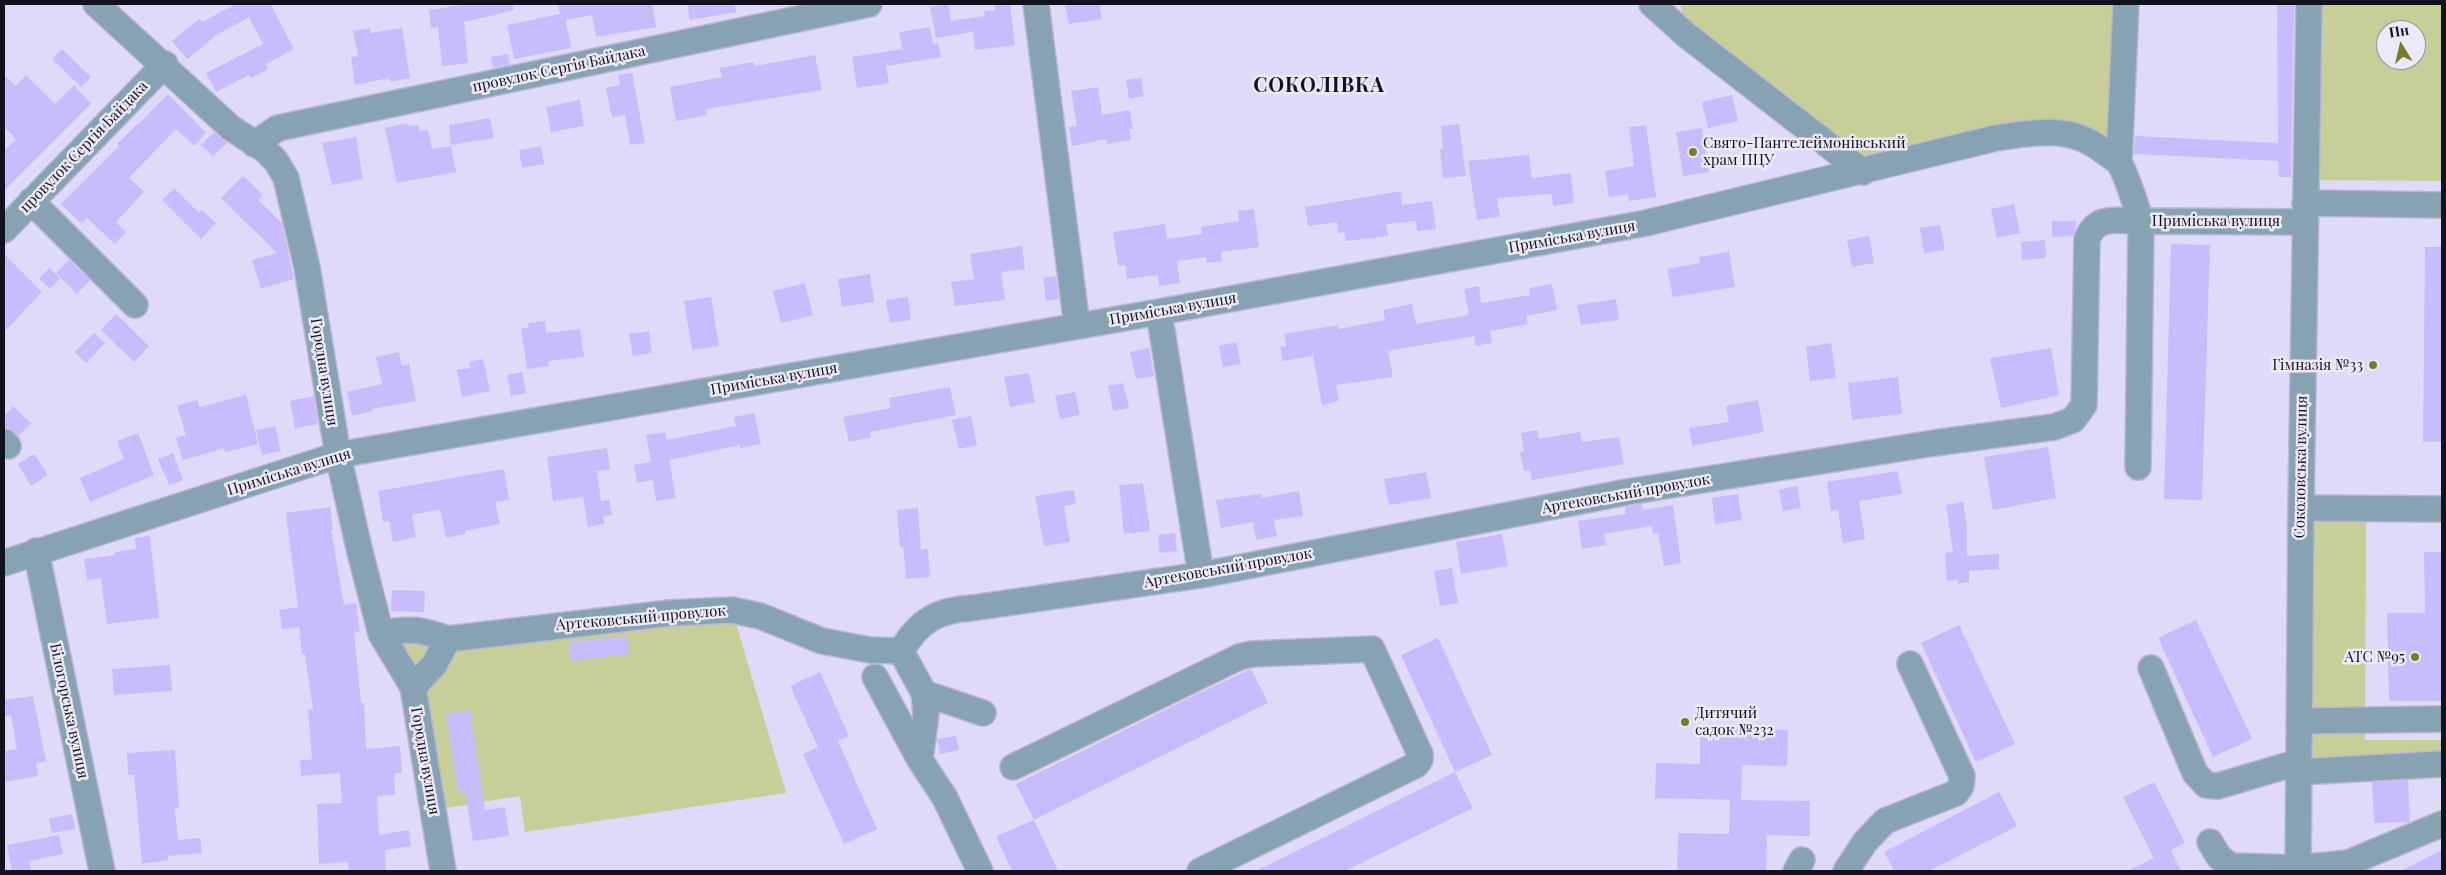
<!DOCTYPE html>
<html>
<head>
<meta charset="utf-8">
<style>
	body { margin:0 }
	#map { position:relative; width:2446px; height:875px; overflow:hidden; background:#dfd9fa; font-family:"Playfair Display",serif }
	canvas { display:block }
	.frame { position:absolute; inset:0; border:5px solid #14111f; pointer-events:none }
	.north { position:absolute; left:2376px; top:20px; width:50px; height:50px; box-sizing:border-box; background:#ece9f9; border:1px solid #9693a2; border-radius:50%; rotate:351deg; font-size:14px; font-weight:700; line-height:20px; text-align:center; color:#14111f }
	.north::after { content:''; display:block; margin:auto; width:18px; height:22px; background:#767d27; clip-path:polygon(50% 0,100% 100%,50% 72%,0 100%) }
</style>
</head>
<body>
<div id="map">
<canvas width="2446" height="875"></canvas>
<div class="frame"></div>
<div class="north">Пн</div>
</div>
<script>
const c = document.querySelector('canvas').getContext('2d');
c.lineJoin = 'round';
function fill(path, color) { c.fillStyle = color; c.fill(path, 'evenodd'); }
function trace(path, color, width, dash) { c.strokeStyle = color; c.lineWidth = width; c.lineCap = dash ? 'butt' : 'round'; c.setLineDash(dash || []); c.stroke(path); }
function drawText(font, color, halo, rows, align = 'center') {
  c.font = font + ' "Playfair Display",serif'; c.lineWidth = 5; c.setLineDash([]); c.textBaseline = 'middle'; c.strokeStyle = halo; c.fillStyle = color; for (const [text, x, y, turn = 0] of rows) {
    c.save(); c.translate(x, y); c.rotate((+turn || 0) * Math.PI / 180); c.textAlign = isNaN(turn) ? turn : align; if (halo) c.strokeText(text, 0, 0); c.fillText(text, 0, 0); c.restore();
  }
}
const green = new Path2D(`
	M1681,4H2126L2119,163L2060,132L1863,172L1685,34Z
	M2309,4H2442V181L2305,180ZM2386,30H2416V60H2386Z
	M2301,508L2366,516L2365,740H2442V764L2299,772Z
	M732,610L786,793L525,832L520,796L434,810L391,651L402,628L426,631Z`);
const building = new Path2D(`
	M236,4H274L271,5L294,49L266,64L268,69L251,78L249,75L216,92L206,73L263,44L249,17L218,34L187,59L172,41L199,19L202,22Z
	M469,4H513L514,10L464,22L468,63L442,66L438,27L431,28L429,10Z
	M558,4H652L656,27L596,37L592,15L566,20L571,48L514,59L507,25L560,14Z
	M687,4H735L736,12L690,20Z
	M948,4L951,21L985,16L984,11L995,10L994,4H1010L1015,45L975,50L973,32L936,38L930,7Z
	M1065,4H1099L1102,19L1069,24Z
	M2277,4H2294L2291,177H2279L2278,161L2134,154L2135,136L2278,143Z
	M930,27L933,44L938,43L941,57L886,66L889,83L857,88L852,57L902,49L899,32Z
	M370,28V33L402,28L410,78L390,82L389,78L355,85L351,57L358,56L353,31Z
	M62,49L91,77L81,87L52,59Z
	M508,54L510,65L493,68L491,57Z
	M815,55L822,90L706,109L707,115L676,121L670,87L722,77L720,68L754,62L755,66Z
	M632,73L645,143L630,145L625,115L612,117L606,88L620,85L618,75Z
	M4,75L16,86L26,75L55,104L74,85L91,104L4,191V151L16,139L4,127Z
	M1141,78L1144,96L1129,99L1126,80Z
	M1098,87L1102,115L1130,110L1133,129H1129L1131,140L1107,144L1106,139L1072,146L1069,127L1077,126L1071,91Z
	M168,94L206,133L194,146L176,129L129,178L144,192L116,222L126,232L115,244L87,218L82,224L61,204L119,146L117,144L137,124L138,125Z
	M1732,95L1738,121L1708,128L1702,102Z
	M580,100L584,126L551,132L546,107Z
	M490,118L494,138L451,145L449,125Z
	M407,123L408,126L418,125L419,131L428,130L432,149L451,146L456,172L397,183L385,128Z
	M1459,124L1466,176L1443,178L1440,150L1443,149L1441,126Z
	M1646,125L1656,197L1629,201L1628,194L1609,197L1605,171L1634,166L1629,127Z
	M1702,128L1709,172L1683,176L1676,132Z
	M214,132L227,143L213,156L201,145Z
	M356,137L363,179L332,185L322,143Z
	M541,146L544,164L522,168L519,150Z
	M1529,155L1532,178L1571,173L1574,203L1553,206L1552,194L1497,198L1500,217L1477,220L1468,161Z
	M243,176L263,195L258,200L282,223L294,279L261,289L252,260L277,253L221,198Z
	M174,188L199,213L202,210L216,223L201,239L162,200Z
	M1401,191L1402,205L1432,201L1436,229L1417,231L1416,221L1386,224L1388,236L1346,241L1344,232L1338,233L1337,222L1308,226L1305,207Z
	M2014,204L2020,233L1997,238L1991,209Z
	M1254,209L1259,247L1221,252L1222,261L1207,263L1206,257L1177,261L1180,283L1159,286L1158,275L1127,279L1125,265L1118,266L1113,232L1165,224L1167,239L1202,234L1201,227L1239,221L1238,211Z
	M2052,221H2077L2073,236L2052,237Z
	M1940,225L1945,250L1924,253L1920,228Z
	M1869,236L1874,263L1852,267L1847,240Z
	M2045,240L2046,258L2022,260L2021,242Z
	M2171,244L2210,245L2202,500L2164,499Z
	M1022,246L1025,269L1001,272L1005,300L955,306L951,282L974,279L970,254Z
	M2425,247H2442V442H2423Z
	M1729,252L1735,287L1673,297L1667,269L1700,263L1699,257Z
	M4,254L42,292L4,332Z
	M69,260L90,280L77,294L56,273Z
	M49,268L60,278L50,289L39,278Z
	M870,274L874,302L842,307L838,279Z
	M1056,276L1059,299L1046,301L1043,278Z
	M805,283L813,315L781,323L773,291Z
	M1552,284L1557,310L1526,316L1528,324L1490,331L1492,343L1476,346L1474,336L1388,351L1393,377L1336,385L1339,401L1322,405L1313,356L1283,361L1280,347L1286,346L1284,334L1338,325V329L1385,320L1383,310L1412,304L1416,324L1469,315L1464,289L1479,286L1481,303L1530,295L1529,288Z
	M711,297L719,346L692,350L684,301Z
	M908,297L911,320L890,323L886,300Z
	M1616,299L1619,320L1581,325L1577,305Z
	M116,314L149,346L134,362L101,330Z
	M545,321L546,333L580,329L584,357L548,361L549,366L527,369L521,329L529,327L528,323Z
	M649,331L652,353L633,356L629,334Z
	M94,333L105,343L86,363L75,352Z
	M1236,342L1241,364L1223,367L1219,346Z
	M1831,343L1836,378L1810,381L1806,347Z
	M1149,348L1154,376L1136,379L1130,352Z
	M2051,348L2059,395L2001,408L1990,358Z
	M399,352L402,366L409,364L416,401L372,409V411L352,416L347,392L382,384L376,357Z
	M483,359L490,391L462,397L457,370L470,368L469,362Z
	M522,372L526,393L511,396L507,375Z
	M1029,373L1035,402L1010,407L1004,377Z
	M1898,377L1902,414L1852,420L1848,383Z
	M1123,383L1129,408L1113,411L1108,386Z
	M950,387L956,415L870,432L871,437L849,442L843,417L891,408L889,398Z
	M1075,392L1080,415L1060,419L1055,396Z
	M246,395L258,444L225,452L224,448L183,460L176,438L186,435L177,406L197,400L200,407Z
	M314,396L318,424L295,428L290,401Z
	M1758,400L1764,432L1692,446L1689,428L1729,422L1726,406Z
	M13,406L31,423L18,436L8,428H4V416Z
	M754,413L761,444L740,448V445L669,460L676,498L656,501L653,480L637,483L634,465L651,462L646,435L665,432L667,440L736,426L734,417Z
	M971,416L977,445L959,449L952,420Z
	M275,426L281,451L262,455L256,430Z
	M1538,430L1539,439L1580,432L1582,442L1619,437L1624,464L1532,480L1530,470L1524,471L1520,452H1524L1521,433Z
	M138,433L154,475L90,502L80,478L124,459L117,441Z
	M2048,447L2056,498L1993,510L1984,457Z
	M607,448L610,469L597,471L601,501L609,500L612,515L603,516L604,524L588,527L583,497L553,501L547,457Z
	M173,453L183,480L169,485L158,459Z
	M34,454L48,475L31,486L18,464Z
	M504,469L509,500L495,502L500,524L465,531V534L446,538L440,509L412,515L416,537L393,542L389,521L383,522L378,491Z
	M1898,471L1902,494L1859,501L1865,539L1843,543L1838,510L1831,511L1827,482Z
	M1426,472L1431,498L1389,505L1384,479Z
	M1143,483L1150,531L1124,534L1119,485Z
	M1797,486L1801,508L1783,511L1779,490Z
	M1074,490L1076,504L1064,506L1070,542L1044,546L1035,496Z
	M1299,491L1303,516L1274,520L1277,536L1256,540L1253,522L1221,528L1216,500L1261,494V498Z
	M1738,494L1742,520L1715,524L1712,498Z
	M1963,502L1967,527V556L1999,554V569L1969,571V582L1958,584V580L1947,581L1945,553L1953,552L1946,505Z
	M1642,504L1643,510L1673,505L1681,563L1664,566L1658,533L1653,534L1652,526L1604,534L1606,545L1582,549L1578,521L1626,514L1625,507Z
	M330,507L333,529L331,530L344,605L356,603L360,632H354L361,703H364L366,749L400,746L402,773H394L395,795L377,796L379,835L409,830L411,846L385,850L386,871H349L348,862L319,864L317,804L342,803L340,773L301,776L300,760H312L308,710L313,709L305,654H302L299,627L282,629L279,610L298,607L286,513Z
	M918,508L921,549H928L930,577L906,579L903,547H900L897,510Z
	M1175,533L1177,551L1160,553L1158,535Z
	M1502,534L1508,566L1461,574L1456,542Z
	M150,536L159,618L107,624L101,578L87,580L84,559L115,555V552L136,549L135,538Z
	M2424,552H2442V701H2389L2387,613H2425Z
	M1452,568L1458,603L1440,606L1434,571Z
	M392,590L425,591L424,612L391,611Z
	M2196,620L2252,739L2213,757L2158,638Z
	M1959,625L2015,744L1976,762L1921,643Z
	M627,636L629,654L570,661L569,642Z
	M1438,638L1492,755L1455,772L1401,655Z
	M170,665L172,691L114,695L112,669Z
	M1251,669L1268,703L1034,820L1016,784L1197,694Z
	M820,672L849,736L838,741L877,829L844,844L803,754L818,747L790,686Z
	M33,696L46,761L36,763L38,776L4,782V751L17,749L11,715L4,716V700Z
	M470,710L485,810L505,807L509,836L473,841L465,792L458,793L446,714Z
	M1700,728L1788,730L1787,766L1742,765L1741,800L1655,798L1656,763L1700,764Z
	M956,736L959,750L940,754L937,739Z
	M175,750L179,808L175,809L178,840L200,838L202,853L168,856V860L142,864L134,775H128L127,753Z
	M1455,772L1473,808L1345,871H1256Z
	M2408,780L2410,822L2374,823L2372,782Z
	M2154,782L2185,843L2171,850L2181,871H2127L2154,858L2123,797Z
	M1999,792L2017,826L1929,871H1894L1884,852Z
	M1730,800L1810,801V836L1767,835L1766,871L1677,870L1678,833L1729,834Z
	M72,814L75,829L52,833L49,819Z
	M1034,820L1058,871H1012L996,836Z
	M59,835L63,854L29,861L31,871H12L7,845Z
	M2442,850V871H2401Z`);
const minor = new Path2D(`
	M96,4L231,128L265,150L276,161L286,178L307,267L338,455L359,548L381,634L413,687L443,871
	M1036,4L1077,326
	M1652,4L1685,34L1863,172
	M254,144L278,128L869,4
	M2119,163L2126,4
	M31,201L135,305
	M2305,203L2442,205
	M4,230L165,64
	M1159,312L1201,575
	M4,442L8,446
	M2301,508L2442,509
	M36,551L102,871
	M4,563L338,455L1159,312L1646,223L1996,138C2034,132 2071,125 2103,151C2108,155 2115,158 2119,163C2126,172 2136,207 2141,221L2305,222
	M381,634C408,627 423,630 448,639L670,613L732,610L760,616L822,641L870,650L901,651C919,621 937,610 972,608L1201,575L1627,492L1934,443L2054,427L2073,420L2084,405L2087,239C2097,214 2118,221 2141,221L2138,467
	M901,651L924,693L926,714L920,760
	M2151,668L2195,773L2206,785L2218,786L2299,762
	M875,677L920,760L945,798L980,871
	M413,687L434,665L448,639
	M924,693L983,713
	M2300,721L2442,719
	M1013,767L1239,657L1252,654L1372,649L1420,754V760L1416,765L1200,871
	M2299,772L2442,764
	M2210,842L2219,857L2231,866L2298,868L2348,863L2442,824
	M1796,871L1802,860
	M1846,871L1865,842L1885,821L1956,793L1961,786L1962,776L1910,664
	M2298,871L2301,508L2309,4`);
const markers = [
	[1693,152,5,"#767d27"],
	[2373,365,5,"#767d27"],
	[2415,657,5,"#767d27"],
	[1685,722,5,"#767d27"]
];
const streetNames = [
	["провулок Сергія Байдака",559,69,-12],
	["провулок Сергія Байдака",84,147,-46],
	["Приміська вулиця",2216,221],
	["Приміська вулиця",1572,237,-10],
	["Приміська вулиця",1173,309,-10],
	["Городна вулиця",324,372,81],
	["Приміська вулиця",774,379,-10],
	["Соколовська вулиця",2301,467,-89],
	["Приміська вулиця",289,472,-17],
	["Артековський провулок",1626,494,-10],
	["Артековський провулок",1228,568,-10],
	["Артековський провулок",641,618,-5],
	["Білогорська вулиця",69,711,78],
	["Городна вулиця",425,761,80]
];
const poiNames = [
	["Свято-Пантелеймонівський",1703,143],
	["храм ПЦУ",1703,160],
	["Гімназія №33",2363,365,"right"],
	["АТС №95",2405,657,"right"],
	["Дитячий",1695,713],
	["садок №232",1695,730]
];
const districtNames = [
	["СОКОЛІВКА",1319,86]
];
fill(green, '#c7ce97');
fill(building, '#c9bcfc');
trace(minor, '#bab5d3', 28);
trace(minor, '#86a2b3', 25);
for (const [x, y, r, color] of markers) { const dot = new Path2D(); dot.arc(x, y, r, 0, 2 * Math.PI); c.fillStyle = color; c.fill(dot); trace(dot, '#ece9f9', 2); }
drawText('15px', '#14111f', '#ece9f9', streetNames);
drawText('15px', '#14111f', '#ece9f9', poiNames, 'left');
c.letterSpacing = '1px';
drawText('bold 20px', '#14111f', '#ece9f9', districtNames);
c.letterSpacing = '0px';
</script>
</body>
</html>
